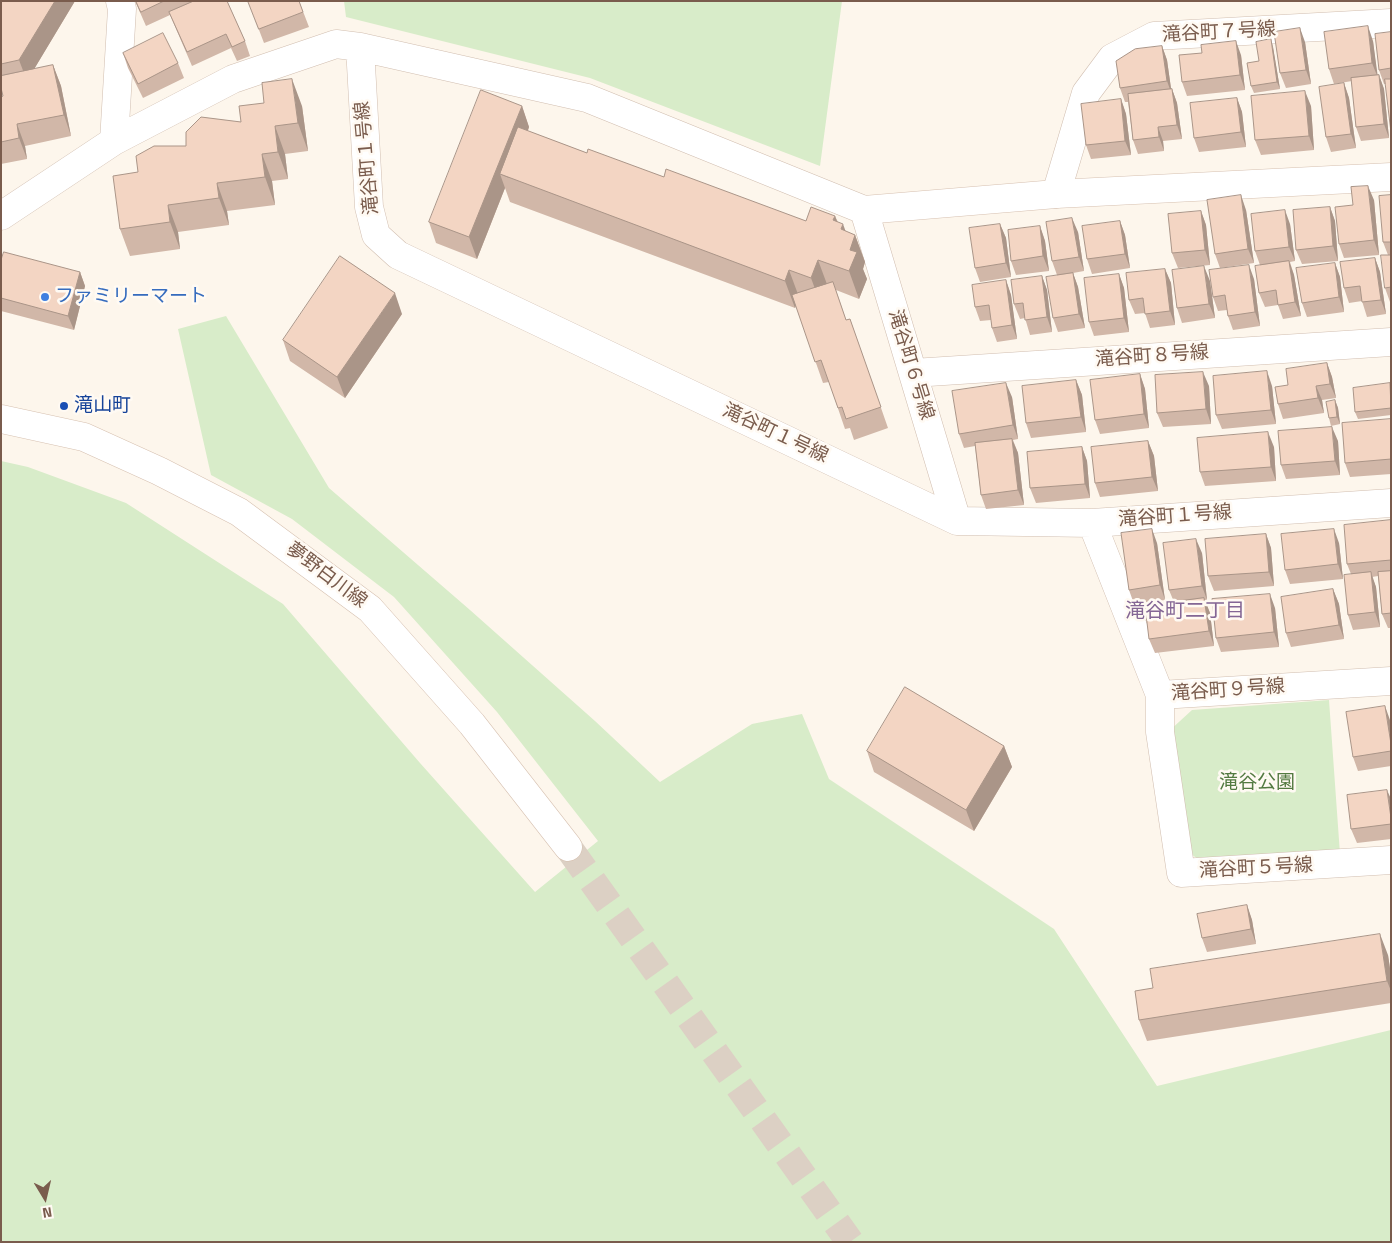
<!DOCTYPE html>
<html>
<head>
<meta charset="utf-8">
<style>
	body { margin:0 }
	#map { position:relative; width:1392px; height:1243px; overflow:hidden; background:#fdf6ec; font-family:"Titillium Web",sans-serif }
	canvas { display:block }
	.frame { position:absolute; inset:0; border:2px solid #7a5c4d; pointer-events:none }
	.north { position:absolute; left:20px; top:1173px; width:50px; height:50px; -webkit-text-stroke:4px #fffaf3; paint-order:stroke; rotate:171deg; font-size:14px; font-weight:700; line-height:20px; text-align:center; color:#7a5c4d }
	.north::after { content:''; display:block; margin:auto; width:18px; height:22px; background:#7a5c4d; clip-path:polygon(50% 0,100% 100%,50% 72%,0 100%) }
</style>
</head>
<body>
<div id="map">
<canvas width="1392" height="1243"></canvas>
<div class="frame"></div>
<div class="north">N</div>
</div>
<script>
const c = document.querySelector('canvas').getContext('2d');
c.lineJoin = 'round';
function fill(path, color) { c.fillStyle = color; c.fill(path, 'evenodd'); }
function trace(path, color, width, dash) { c.strokeStyle = color; c.lineWidth = width; c.lineCap = dash ? 'butt' : 'round'; c.setLineDash(dash || []); c.stroke(path); }
function drawText(font, color, halo, rows, align = 'center') {
  c.font = font + ' "Titillium Web","Noto Sans JP",sans-serif'; c.lineWidth = 5; c.setLineDash([]); c.textBaseline = 'middle'; c.strokeStyle = halo; c.fillStyle = color; for (const [text, x, y, turn = 0] of rows) {
    c.save(); c.translate(x, y); c.rotate((+turn || 0) * Math.PI / 180); c.textAlign = isNaN(turn) ? turn : align; if (halo) c.strokeText(text, 0, 0); c.fillText(text, 0, 0); c.restore();
  }
}
const green = new Path2D(`
	M344,1H842L820,166L590,78L346,17Z
	M226,316L329,488L470,610L595,721L660,782L752,724L802,714L829,779L1054,929L1157,1086L1391,1030V1242H1V461L28,467L126,503L283,604L420,763L535,892L598,841L497,712L394,597L292,519L211,475L178,329Z
	M1329,700L1340,854L1206,864L1186,851L1168,732L1192,710Z`);
const secondaryTunnel = new Path2D(`
	M568,847L850,1242`);
const street = new Path2D(`
	M360,47L369,207L376,235L398,255L957,521L1092,523L1391,503
	M114,141L122,9L120,1
	M1056,194L1086,93L1112,58L1154,36L1391,23
	M1,216L114,141L233,79L336,44L360,47L587,98L864,210L957,521
	M913,373L1391,342
	M1092,523L1160,695L1391,681
	M1160,695V732L1181,873L1391,860`);
const secondary = new Path2D(`
	M864,210L1056,194L1391,177
	M1,419L84,437L159,471L239,512L370,609L472,724L568,847`);
const wall = new Path2D(`
	M1,1H75L34,69L53,65L61,86L71,136L25,146L27,159L1,164V97L3,96L1,88Z
	M135,1H227L245,41L250,56L237,61L231,48L192,66L170,15L146,26Z
	M248,1H299L309,27L264,43Z
	M1391,32V132L1386,84H1384L1379,70Z
	M1373,41L1377,75H1379L1384,89L1389,138L1361,141L1356,127L1352,81L1334,84L1329,69Z
	M1305,42L1311,84L1286,88L1280,73Z
	M1162,46L1167,60L1171,89H1172L1177,103L1182,139L1163,141L1164,151L1138,154L1133,140L1128,102H1125L1120,88Z
	M1273,47L1280,89L1254,93L1251,86L1259,61Z
	M123,53L178,63L184,78L143,98L128,68Z
	M1241,55L1245,90L1187,96L1182,82Z
	M1344,83L1349,98L1356,148L1331,152L1326,137Z
	M1237,98L1242,112L1246,147L1199,152L1194,138Z
	M1121,99L1126,114L1131,155L1091,159L1086,145Z
	M302,106L308,151L285,154L288,179L272,181L275,205L227,211L229,225L178,232L180,249L130,256L120,229L138,172L186,146Z
	M522,106L529,127L528,131L587,153L806,221L835,216L838,222L845,231L855,235L865,262L863,269L867,279L859,299L836,290L846,320L850,319L888,428L854,440L850,428L845,429L829,382L823,383L796,306L795,308L510,202L505,188L477,259L436,243L429,222Z
	M1311,106L1314,150L1261,155L1255,140Z
	M1391,195V302H1390L1385,288L1388,255L1383,242Z
	M1374,200L1379,255L1344,258L1339,244L1353,205Z
	M1330,207L1335,221L1338,261L1302,264L1296,250Z
	M1246,210L1254,263L1220,268L1215,254Z
	M1201,211L1206,225L1210,265L1178,268L1172,253Z
	M1120,221L1125,235L1130,268L1092,274L1087,259Z
	M1000,224L1006,238L1011,277L980,282L975,268Z
	M1290,224L1295,261L1290,262L1294,275L1301,316L1283,319L1278,305L1265,307L1259,293L1260,265L1255,251Z
	M1040,226L1045,241L1049,271L1016,275L1011,261Z
	M1078,232L1084,271L1073,273L1078,287L1085,328L1058,332L1053,318L1057,275L1052,261Z
	M1375,258L1380,272L1386,314L1367,317L1362,301L1349,303L1344,288Z
	M1,260L80,272L85,286L74,330L1,311Z
	M1335,263L1340,277L1344,312L1307,317L1302,303Z
	M1165,269L1171,283L1175,325L1150,328L1145,313L1135,314L1129,300Z
	M1119,274L1124,288L1129,332L1094,336L1089,322Z
	M1042,276L1047,290L1052,332L1030,335L1025,318L1020,319L1014,304Z
	M1254,279L1260,326L1233,330L1228,316L1227,310L1218,311L1213,297Z
	M1006,280L1011,295L1017,339L997,342L992,328L991,320L980,321L975,307Z
	M1210,281L1215,318L1182,323L1177,308Z
	M402,314L345,398L290,361L283,340Z
	M1327,363L1332,377L1336,398L1322,400L1324,413L1283,419L1278,404L1288,385Z
	M1140,374L1145,389L1149,428L1100,434L1095,420Z
	M1076,380L1082,395L1086,432L1031,438L1026,423Z
	M1391,384V415L1358,419L1355,412Z
	M1209,386L1211,424L1163,427L1157,413Z
	M1272,386L1276,424L1222,429L1216,415Z
	M1012,397L1018,439L1013,440L1018,453L1024,505L986,509L981,495L975,446L964,448L959,434Z
	M1335,400L1338,408L1340,424L1331,426L1329,418Z
	M1391,419V474L1350,477L1345,463Z
	M1148,441L1154,456L1158,491L1100,497L1095,483Z
	M1338,441L1340,475L1286,479L1281,465Z
	M1082,447L1087,461L1090,498L1036,503L1030,488Z
	M1274,447L1276,481L1205,486L1200,472Z
	M1391,520V628H1388L1382,614L1378,576L1372,577L1376,587L1380,627L1353,630L1348,615L1351,574L1347,564Z
	M1266,534L1271,548L1274,586L1214,591L1208,576Z
	M1157,543L1165,600L1134,604L1129,590Z
	M1339,543L1343,579L1290,584L1285,570Z
	M1202,553L1207,600H1205L1210,613L1214,646L1155,653L1149,639L1174,602L1169,590Z
	M1333,589L1339,604L1344,639L1291,647L1286,633Z
	M1275,608L1279,647L1221,652L1216,638Z
	M1390,720L1391,766L1358,771L1353,757Z
	M1004,746L1012,767L974,831L874,772L867,751Z
	M1391,799V839L1357,843L1351,829Z
	M1247,905L1252,920L1256,944L1207,952L1202,938Z
	M1388,955L1391,975V1003L1147,1041L1139,1020Z`);
const shadedWall = new Path2D(`
	M55,1H75L27,81L19,60Z
	M1368,26L1373,41L1378,78L1372,63Z
	M1300,28L1305,42L1311,84L1306,70Z
	M1271,39L1273,47L1280,89L1277,82Z
	M1236,41L1241,55L1245,90L1240,75Z
	M1162,46L1167,60L1172,95L1167,81Z
	M53,65L61,86L71,136L64,115Z
	M1379,75L1384,89L1389,138L1384,124Z
	M292,79L302,106L308,151L298,123Z
	M1344,83L1349,98L1356,148L1351,134Z
	M1172,89L1177,103L1182,139L1177,125Z
	M1305,91L1311,106L1314,150L1309,136Z
	M1237,98L1242,112L1246,147L1241,132Z
	M1121,99L1126,114L1131,155L1125,141Z
	M522,106L529,127L509,178L500,174L505,188L477,259L469,237Z
	M17,124L25,146L27,159L19,138Z
	M275,126L285,154L288,179L278,152Z
	M1158,127L1163,141L1164,151L1159,137Z
	M262,154L272,181L275,205L265,177Z
	M217,183L227,211L229,225L219,198Z
	M1368,186L1374,200L1379,255L1374,240Z
	M1241,195L1246,210L1254,263L1248,249Z
	M168,205L178,232L180,249L170,222Z
	M1330,207L1335,221L1338,261L1333,246Z
	M1285,210L1290,224L1295,261L1289,247Z
	M1201,211L1206,225L1210,265L1205,250Z
	M835,216L845,243L833,220Z
	M1072,218L1078,232L1084,271L1079,257Z
	M1120,221L1125,235L1130,268L1125,254Z
	M843,224L851,246L855,235L865,262L863,269L867,279L859,299L849,271L841,229Z
	M1000,224L1006,238L1011,277L1006,263Z
	M1040,226L1045,241L1049,271L1043,256Z
	M1375,258L1380,272L1386,314L1381,300Z
	M818,260L828,287L821,305L811,278Z
	M1289,261L1294,275L1301,316L1295,302Z
	M1335,263L1340,277L1344,312L1339,297Z
	M1249,265L1254,279L1260,326L1255,312Z
	M1204,266L1210,281L1215,318L1209,304Z
	M1165,269L1171,283L1175,325L1170,311Z
	M789,270L799,297L795,308L785,281Z
	M80,272L85,286L74,330L68,316Z
	M1073,273L1078,287L1085,328L1079,314Z
	M1119,274L1124,288L1129,332L1124,318Z
	M1042,276L1047,290L1052,332L1047,317Z
	M1006,280L1011,295L1017,339L1012,325Z
	M395,293L402,314L345,398L337,377Z
	M1327,363L1332,377L1336,398L1330,384Z
	M1267,371L1272,386L1276,424L1271,410Z
	M1203,372L1209,386L1211,424L1206,409Z
	M1140,374L1145,389L1149,428L1144,414Z
	M1076,380L1082,395L1086,432L1081,417Z
	M1006,383L1012,397L1018,439L1013,425Z
	M1316,386L1322,400L1324,413L1318,398Z
	M1335,400L1338,408L1340,424L1337,417Z
	M1332,427L1338,441L1340,475L1335,461Z
	M1268,432L1274,447L1276,481L1271,467Z
	M1012,439L1018,453L1024,505L1018,490Z
	M1148,441L1154,456L1158,491L1152,477Z
	M1082,447L1087,461L1090,498L1085,484Z
	M1152,529L1157,543L1165,600L1160,585Z
	M1334,529L1339,543L1343,579L1338,564Z
	M1266,534L1271,548L1274,586L1269,572Z
	M1196,539L1202,553L1207,600L1202,586Z
	M1371,572L1376,587L1380,627L1375,612Z
	M1333,589L1339,604L1344,639L1339,625Z
	M1270,594L1275,608L1279,647L1274,632Z
	M1204,598L1210,613L1214,646L1209,631Z
	M1385,706L1390,720L1391,744Z
	M1004,746L1012,767L974,831L966,810Z
	M1387,790L1391,799V818Z
	M1247,905L1252,920L1256,944L1251,929Z
	M1380,934L1388,955L1391,975V991L1387,981Z`);
const building = new Path2D(`
	M1,1H55L19,60L1,64Z
	M136,1H164L141,12Z
	M194,1H227L245,41L232,47L226,34L187,52L169,12Z
	M248,1H299L303,12L259,29Z
	M1368,26L1372,63L1329,69L1324,32Z
	M1300,28L1306,70L1280,73L1274,32Z
	M1391,32V68L1379,70L1375,34Z
	M163,33L178,63L138,84L123,53Z
	M1271,39L1277,82L1251,86L1247,63L1259,61L1256,42Z
	M1236,41L1240,75L1182,82L1179,55L1202,53L1201,45Z
	M1162,46L1167,81L1120,88L1116,61L1135,49Z
	M53,65L64,115L17,124L19,138L1,142V97L3,96L1,88V76Z
	M1379,75L1384,124L1356,127L1351,78Z
	M292,79L298,123L275,126L278,152L262,154L265,177L217,183L219,198L168,205L170,222L120,229L113,176L138,172L136,156L154,146H186V132L201,117L241,122L239,106L264,103L262,83Z
	M1385,79H1391V132Z
	M1344,83L1351,134L1326,137L1319,87Z
	M1172,89L1177,125L1158,127L1159,137L1133,140L1128,94Z
	M481,90L522,106L469,237L429,222Z
	M1305,91L1309,136L1255,140L1251,96Z
	M1237,98L1241,132L1194,138L1190,103Z
	M1121,99L1125,141L1086,145L1081,104Z
	M518,127L587,153L588,149L664,177L666,169L806,221L811,207L835,216L833,220L843,224L841,229L855,235L850,250L857,252L849,271L818,260L811,278L789,270L785,281L500,174Z
	M1368,186L1374,240L1339,244L1335,207L1353,205L1351,187Z
	M1241,195L1248,249L1215,254L1207,200Z
	M1391,195V242H1383L1379,196Z
	M1330,207L1333,246L1296,250L1293,210Z
	M1285,210L1289,247L1255,251L1251,214Z
	M1201,211L1205,250L1172,253L1168,214Z
	M1072,218L1079,257L1052,261L1046,222Z
	M1120,221L1125,254L1087,259L1082,226Z
	M1000,224L1006,263L975,268L969,228Z
	M1040,226L1043,256L1011,261L1008,230Z
	M4,252L80,272L68,316L1,298V260Z
	M1381,255H1391V287L1385,288Z
	M340,256L395,293L337,377L283,340Z
	M1375,258L1381,300L1362,302L1360,286L1344,288L1340,262Z
	M1289,261L1295,302L1278,305L1276,290L1259,293L1255,266Z
	M1335,263L1339,297L1302,303L1296,268Z
	M1249,265L1255,312L1228,316L1225,295L1213,297L1209,270Z
	M1204,266L1209,304L1177,308L1172,270Z
	M1165,269L1170,311L1145,314L1143,298L1129,300L1126,273Z
	M1073,273L1079,314L1053,318L1046,277Z
	M1119,274L1124,318L1089,322L1084,278Z
	M1042,276L1047,317L1025,320L1023,303L1014,304L1011,280Z
	M1006,280L1012,325L992,328L989,305L975,307L972,285Z
	M833,282L846,320L850,319L881,407L846,419L842,407L838,408L821,360L815,362L792,295Z
	M1327,363L1330,384L1316,386L1318,398L1278,404L1275,387L1288,385L1286,369Z
	M1267,371L1271,410L1216,415L1213,376Z
	M1203,372L1206,409L1157,413L1155,375Z
	M1140,374L1144,414L1095,420L1090,380Z
	M1076,380L1081,417L1026,423L1022,386Z
	M1006,383L1013,425L959,434L952,391Z
	M1390,383L1391,408L1355,412L1353,388Z
	M1335,400L1337,417L1329,418L1326,402Z
	M1391,419V459L1345,463L1342,423Z
	M1332,427L1335,461L1281,465L1278,431Z
	M1268,432L1271,467L1200,472L1197,438Z
	M1012,439L1018,490L981,495L975,443Z
	M1148,441L1152,477L1095,483L1091,447Z
	M1082,447L1085,484L1030,488L1027,452Z
	M1391,520V560L1347,564L1344,525Z
	M1152,529L1160,585L1129,590L1121,533Z
	M1334,529L1338,564L1285,570L1281,534Z
	M1266,534L1269,572L1208,576L1205,539Z
	M1196,539L1202,586L1169,590L1163,543Z
	M1391,571V613L1382,614L1378,572Z
	M1371,572L1375,612L1348,615L1344,575Z
	M1333,589L1339,625L1286,633L1281,597Z
	M1270,594L1274,632L1216,638L1212,599Z
	M1204,598L1209,631L1149,639L1145,606Z
	M905,687L1004,746L966,810L867,751Z
	M1385,706L1391,744V751L1353,757L1346,712Z
	M1387,790L1391,818V824L1351,829L1347,795Z
	M1247,905L1251,929L1202,938L1197,914Z
	M1380,934L1387,981L1139,1020L1135,991L1153,988L1150,969Z`);
const markers = [
	[45,297,5,"#3f7fe0"],
	[64,406,5,"#1a4fb4"]
];
const streetNames = [
	["滝谷町７号線",1219,33,-3],
	["滝谷町１号線",368,158,-95],
	["滝谷町８号線",1152,357,-4],
	["滝谷町６号線",910,365,73],
	["滝谷町１号線",775,434,25],
	["滝谷町１号線",1175,517,-4],
	["夢野白川線",326,576,37],
	["滝谷町９号線",1228,691,-4],
	["滝谷町５号線",1256,869,-3]
];
const shopNames = [
	["ファミリーマート",55,297]
];
const transitNames = [
	["滝山町",74,406]
];
const parkNames = [
	["滝谷公園",1257,783]
];
const neighbourhoodNames = [
	["滝谷町二丁目",1185,612]
];
fill(green, '#d8ecc9');
trace(secondaryTunnel, '#dcd0c4', 28, [28, 14]);
trace(street, '#d1beb0', 29);
trace(secondary, '#d6c0b0', 29);
trace(street, '#fff', 28);
trace(secondary, '#fff', 28);
fill(wall, '#d1b7a8');
fill(shadedWall, '#aa9588');
fill(building, '#f3d5c3');
trace(building, '#aa9588', 1);
for (const [x, y, r, color] of markers) { const dot = new Path2D(); dot.arc(x, y, r, 0, 2 * Math.PI); c.fillStyle = color; c.fill(dot); trace(dot, '#fffaf3', 2); }
drawText('19px', '#7a5c4d', '#fffaf3', streetNames);
drawText('19px', '#366cbe', '#fffaf3', shopNames, 'left');
drawText('19px', '#164399', '#fffaf3', transitNames, 'left');
drawText('19px', '#537a41', '#fffaf3', parkNames);
drawText('20px', '#846695', '#fffaf3', neighbourhoodNames);
</script>
</body>
</html>
